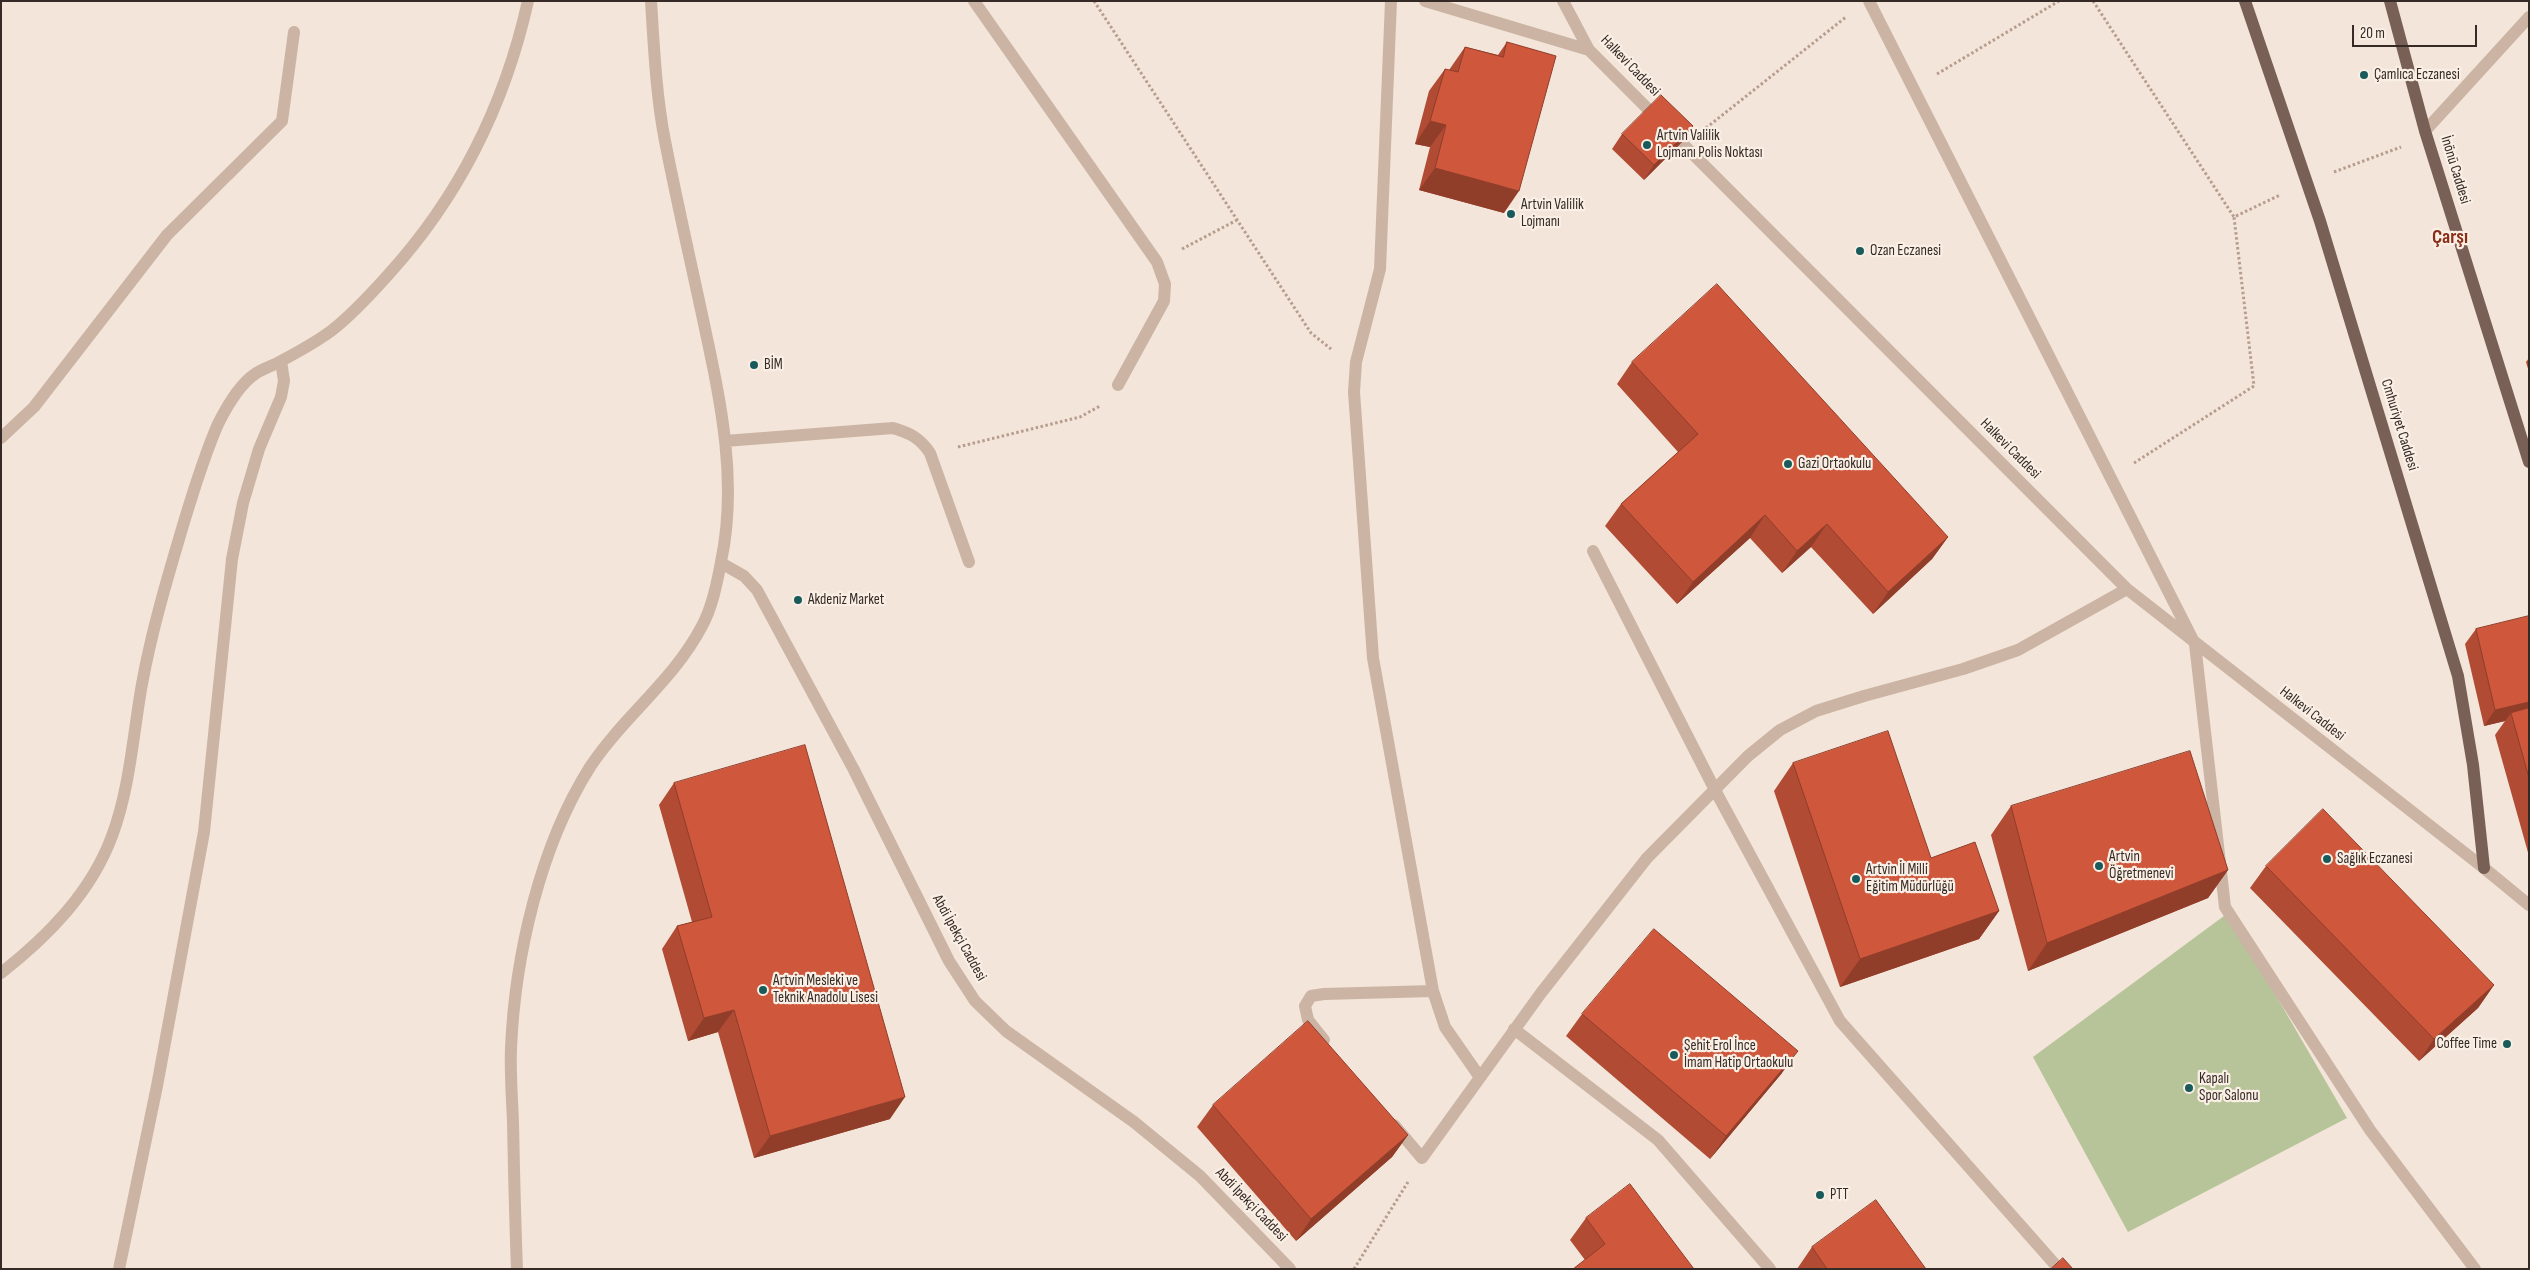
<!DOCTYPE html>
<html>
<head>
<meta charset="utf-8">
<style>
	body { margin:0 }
	#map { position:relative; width:2530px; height:1270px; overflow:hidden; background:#f3e5d9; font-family:"Sofia Sans Condensed",sans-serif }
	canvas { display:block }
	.frame { position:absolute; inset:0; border:2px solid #362a26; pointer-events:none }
	.scale { position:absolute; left:2352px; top:25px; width:125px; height:22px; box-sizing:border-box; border:2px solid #362a26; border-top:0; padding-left:6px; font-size:15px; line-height:18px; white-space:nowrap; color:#362a26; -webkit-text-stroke:4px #faefe5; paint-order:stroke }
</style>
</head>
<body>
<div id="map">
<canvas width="2530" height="1270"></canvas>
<div class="frame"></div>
<div class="scale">20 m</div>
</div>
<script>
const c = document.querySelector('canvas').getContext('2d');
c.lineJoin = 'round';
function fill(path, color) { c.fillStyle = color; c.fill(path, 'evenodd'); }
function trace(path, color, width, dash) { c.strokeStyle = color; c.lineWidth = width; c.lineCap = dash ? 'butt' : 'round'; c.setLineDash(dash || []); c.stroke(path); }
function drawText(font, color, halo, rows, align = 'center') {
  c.font = font + ' "Sofia Sans Condensed",sans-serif'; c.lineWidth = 4.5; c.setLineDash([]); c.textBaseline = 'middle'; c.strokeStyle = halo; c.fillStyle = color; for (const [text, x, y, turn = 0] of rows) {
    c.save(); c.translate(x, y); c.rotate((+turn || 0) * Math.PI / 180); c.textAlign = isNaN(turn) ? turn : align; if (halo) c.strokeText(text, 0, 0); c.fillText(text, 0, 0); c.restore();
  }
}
const green = new Path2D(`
	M2228,913L2347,1118L2128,1232L2033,1057Z`);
const path = new Path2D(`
	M1094,1L1311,333L1331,349
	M2093,1L2234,217
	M1937,74L2059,1
	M1706,128L1846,17
	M2334,172L2401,147
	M1182,249L1237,220
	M958,447L1080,417L1100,406
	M2134,463L2254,386L2234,217L2280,195
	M1354,1269L1408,1182`);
const minor = new Path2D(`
	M974,1L1157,262L1165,284L1164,301L1118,385
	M1391,1L1380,269L1356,362L1354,392L1373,658L1433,991L1445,1027L1479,1076
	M1425,1L1589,50
	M1563,1L1589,50L2127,589L2484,868L2529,905
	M1869,1L2195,644L2225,907L2370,1130L2475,1269
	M2425,131L2529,17
	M1,438L34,407L167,235L282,121L294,32
	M725,441L893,428C910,433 920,438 930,453L969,562
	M1593,551L1715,790L1840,1021L2059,1269
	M721,563L744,576L757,590L854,770L949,961L975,1001L1006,1031L1134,1122L1200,1176L1290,1269
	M1,973C47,937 91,893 112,836C130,788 133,734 142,684C152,629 168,576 184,522C194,489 204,456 218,424C226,408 240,384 255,374C263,368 273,366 281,361C298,352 316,342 331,331C352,315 371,294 388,275C459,197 505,104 528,1
	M1514,1029L1658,1140L1770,1269
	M1324,1040L1308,1020L1305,1006L1311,996L1324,994L1433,991
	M1394,1125L1422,1158L1541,993L1647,858L1748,756L1780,730L1816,711L1864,696L1963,669L2018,650L2127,589
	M119,1269L157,1086L204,832L232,559L243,503L259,449L281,397L284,381L281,361
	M517,1269C515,1220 514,1171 513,1122C512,1097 510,1072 511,1048C515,956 540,846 590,767C623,717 674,680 702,626C712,608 717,583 721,562C738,482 721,403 704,324C691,263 677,202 665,141C656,95 654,48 651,1`);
const major = new Path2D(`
	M2245,1L2320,221L2458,676L2473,765L2484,868
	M2390,1L2425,131L2529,462`);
const wall = new Path2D(`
	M1507,42L1504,213L1419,190L1430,147L1415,144L1429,91L1445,69L1449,70L1465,47L1498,55Z
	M1693,126L1682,142L1644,180L1612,149L1622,134Z
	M2529,358V372L2526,362Z
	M1632,362L1948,537L1932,559L1873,614L1811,547L1782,573L1750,538L1677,604L1605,526L1621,504L1678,452L1617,384Z
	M2529,616V856L2495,735L2505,721L2484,726L2465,644L2476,629Z
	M1793,763L1931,858L1999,911L1979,939L1840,987L1774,791Z
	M674,783L890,1119L754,1158L718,1032L688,1041L662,949L677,926L692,922L659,805Z
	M2011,806L2228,870L2208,898L2028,971L1991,835Z
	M2266,866L2494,985L2478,1008L2419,1061L2250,888Z
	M1582,1014L1782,1073L1710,1159L1566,1036Z
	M1213,1105L1408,1135L1392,1157L1296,1241L1197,1127Z
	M1586,1218L1694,1269L1585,1260L1570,1240Z
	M1812,1247L1926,1269H1797Z`);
const shadedWall = new Path2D(`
	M1430,121L1446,125L1430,147L1415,144Z
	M1693,126L1682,142L1644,180L1654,165Z
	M1435,168L1519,191L1504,213L1419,190Z
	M1765,515L1750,538L1677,604L1693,582Z
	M1827,524L1811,547L1782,573L1797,551Z
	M1948,537L1932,559L1873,614L1888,592Z
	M2529,702V715L2511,713L2505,721L2484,726L2495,710Z
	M2228,870L2208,898L2028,971L2047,943Z
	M1999,911L1979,939L1840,987L1860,959Z
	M2494,985L2478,1008L2419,1061L2434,1039Z
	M734,1010L718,1032L688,1041L704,1018Z
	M1798,1051L1782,1073L1710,1159L1726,1136Z
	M905,1097L890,1119L754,1158L770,1136Z
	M1408,1135L1392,1157L1296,1241L1311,1219Z`);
const building = new Path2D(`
	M1507,42L1556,56L1519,191L1435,168L1446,125L1430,121L1445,69L1458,72L1465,47L1503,57Z
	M1661,95L1693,126L1654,165L1622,134Z
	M1717,284L1948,537L1888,592L1827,524L1797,551L1765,515L1693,582L1621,504L1698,434L1632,362Z
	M2529,616V702L2495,710L2476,629Z
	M2529,708V778L2511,713Z
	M1888,731L1931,858L1975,842L1999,911L1860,959L1793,763Z
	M805,745L905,1097L770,1136L734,1010L704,1018L677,926L712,917L674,783Z
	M2190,751L2228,870L2047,943L2011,806Z
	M2323,809L2494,985L2434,1039L2266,866Z
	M1654,929L1798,1051L1726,1136L1582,1014Z
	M1308,1021L1408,1135L1311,1219L1213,1105Z
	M1630,1184L1694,1269H1573L1605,1244L1586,1218Z
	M1876,1200L1926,1269H1827L1812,1247Z
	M2063,1258L2073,1269H2051Z`);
const markers = [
	[2364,75,5,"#195a5a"],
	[1647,145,5,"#195a5a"],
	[1511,214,5,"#195a5a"],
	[1860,251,5,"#195a5a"],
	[754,365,5,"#195a5a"],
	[1788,464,5,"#195a5a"],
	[798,600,5,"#195a5a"],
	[2327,859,5,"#195a5a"],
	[2099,866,5,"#195a5a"],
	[1856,879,5,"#195a5a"],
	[763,990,5,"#195a5a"],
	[2507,1044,5,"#195a5a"],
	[1674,1055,5,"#195a5a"],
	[2189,1088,5,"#195a5a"],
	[1820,1195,5,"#195a5a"]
];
const streetNames = [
	["Halkevi Caddesi",1630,66,46],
	["İnönü Caddesi",2455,170,73],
	["Cmhuriyet Caddesi",2399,425,73],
	["Halkevi Caddesi",2010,449,45],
	["Halkevi Caddesi",2312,714,38],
	["Abdi İpekçi Caddesi",959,938,61],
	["Abdi İpekçi Caddesi",1251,1205,46]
];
const poiNames = [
	["Çamlıca Eczanesi",2374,75],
	["Artvin Valilik",1657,136],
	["Lojmanı Polis Noktası",1657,153],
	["Artvin Valilik",1521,205],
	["Lojmanı",1521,222],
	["Ozan Eczanesi",1870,251],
	["BİM",764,365],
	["Gazi Ortaokulu",1798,464],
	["Akdeniz Market",808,600],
	["Artvin",2109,857],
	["Öğretmenevi",2109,874],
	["Sağlık Eczanesi",2337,859],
	["Artvin İl Milli",1866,870],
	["Eğitim Müdürlüğü",1866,887],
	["Artvin Mesleki ve",773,981],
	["Teknik Anadolu Lisesi",773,998],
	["Coffee Time",2497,1044,"right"],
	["Şehit Erol İnce",1684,1046],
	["İmam Hatip Ortaokulu",1684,1063],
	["Kapalı",2199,1079],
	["Spor Salonu",2199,1096],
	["PTT",1830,1195]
];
const districtNames = [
	["Çarşı",2450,238]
];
fill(green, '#b7c398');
trace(path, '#b79d8e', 3, [2.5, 2.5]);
trace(minor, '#ccb4a4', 12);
trace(major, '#796056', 12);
fill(wall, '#b14b34');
fill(shadedWall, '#903d2a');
fill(building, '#ce573c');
trace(building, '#903d2a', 1);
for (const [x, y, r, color] of markers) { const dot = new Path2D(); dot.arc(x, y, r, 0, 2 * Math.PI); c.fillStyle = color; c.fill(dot); trace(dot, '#faefe5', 2); }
drawText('15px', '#362a26', '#faefe5', streetNames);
drawText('15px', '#362a26', '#faefe5', poiNames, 'left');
drawText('bold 20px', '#8a2e1a', '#faefe5', districtNames);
</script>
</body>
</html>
